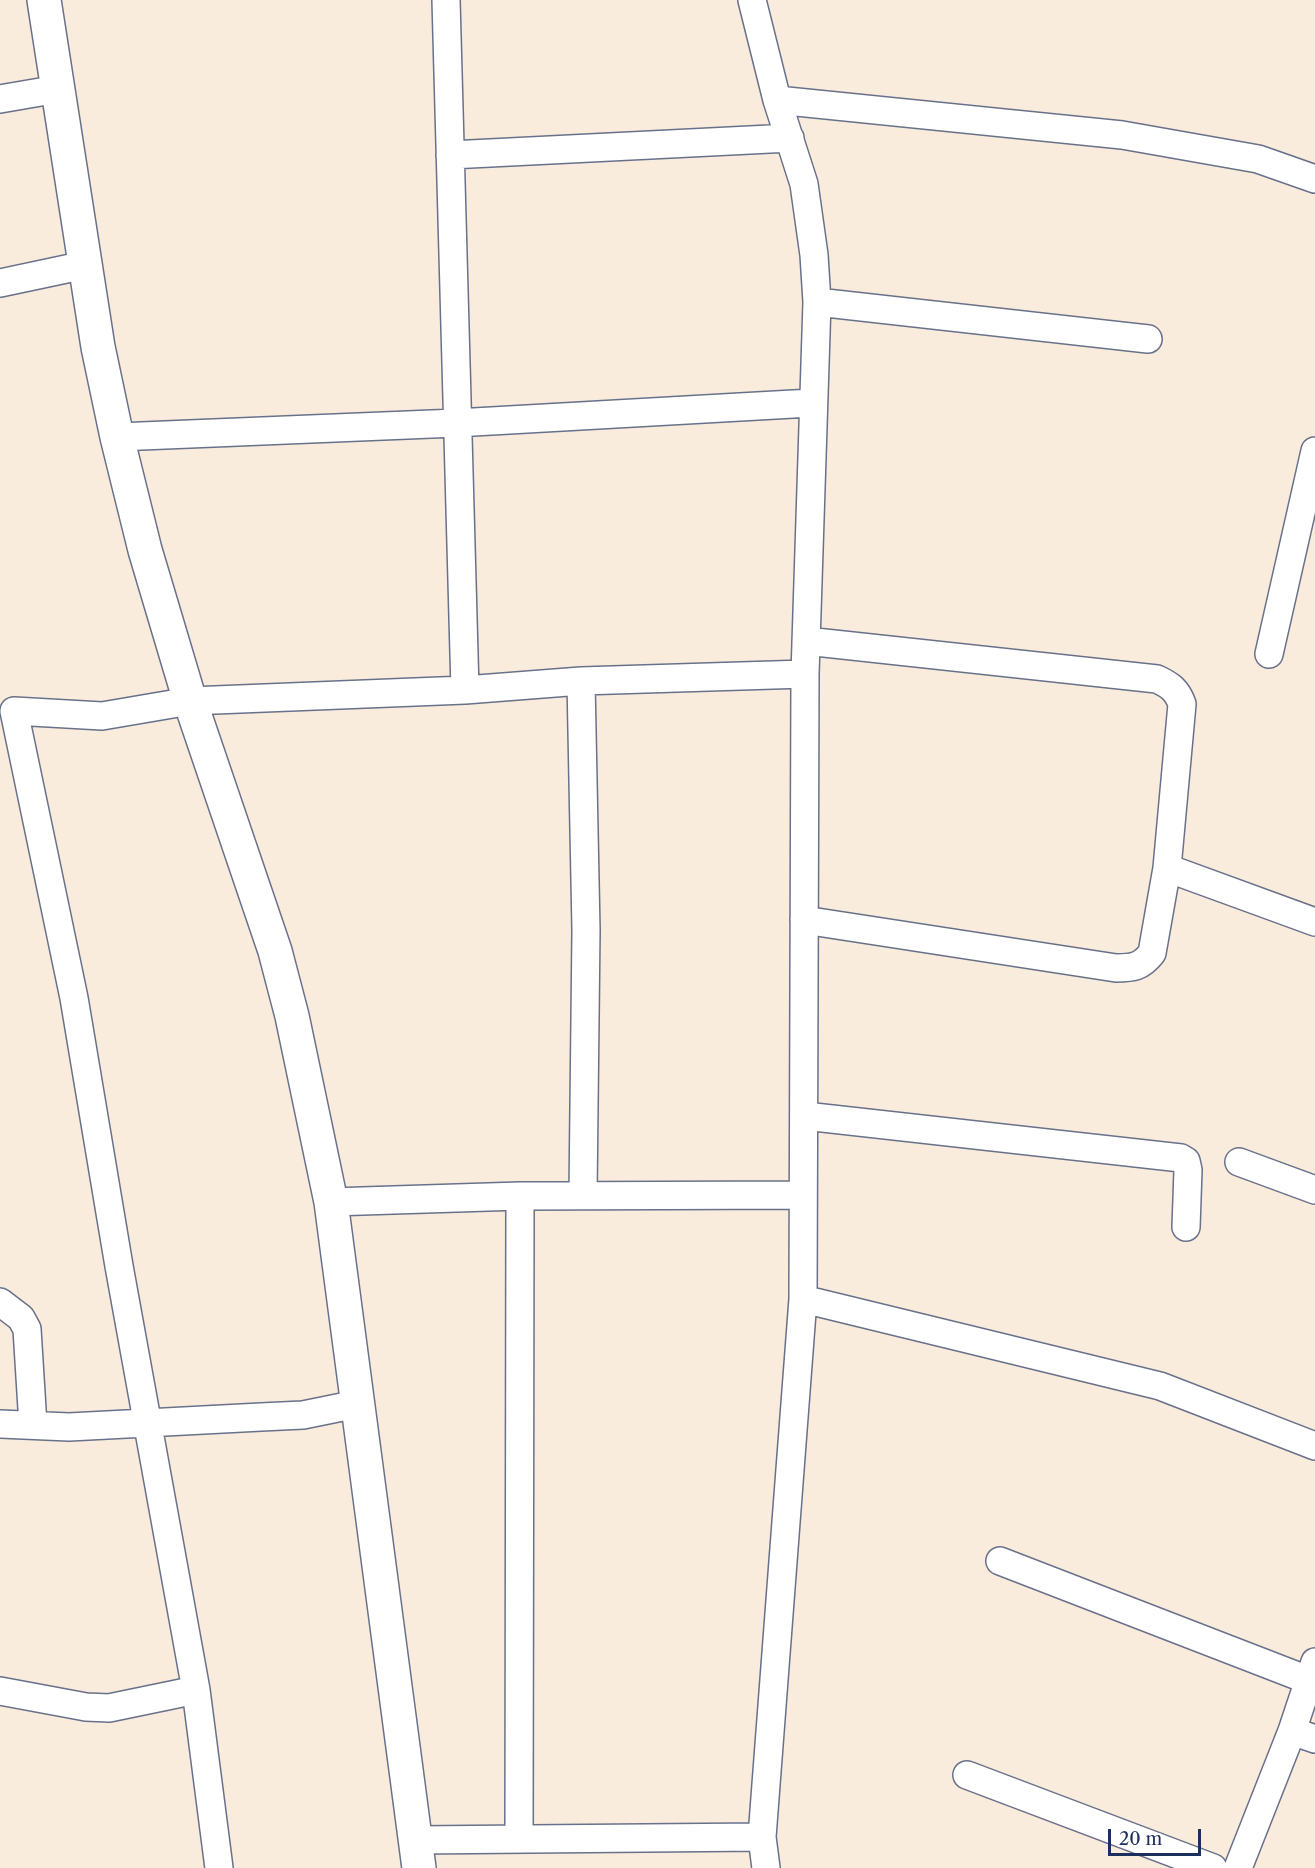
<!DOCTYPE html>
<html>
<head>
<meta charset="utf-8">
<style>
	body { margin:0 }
	#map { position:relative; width:1315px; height:1868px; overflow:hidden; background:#f9ecdd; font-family:"Libre Caslon Text",serif }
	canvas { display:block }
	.scale { position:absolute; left:1108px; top:1829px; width:93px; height:27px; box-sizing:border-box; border:3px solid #1b2f5e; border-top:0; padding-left:8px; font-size:18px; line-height:21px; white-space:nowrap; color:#1b2f5e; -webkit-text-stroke:4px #fff; paint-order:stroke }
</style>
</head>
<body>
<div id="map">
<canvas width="1315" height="1868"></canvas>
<div class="scale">20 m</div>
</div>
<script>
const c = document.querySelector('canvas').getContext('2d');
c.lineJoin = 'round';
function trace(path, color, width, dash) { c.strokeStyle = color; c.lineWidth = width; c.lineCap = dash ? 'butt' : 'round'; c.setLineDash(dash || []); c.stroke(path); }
const minor = new Path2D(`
	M446,0L465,690
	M752,0L777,100L804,184L814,255L817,302L805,674L803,1299L762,1837L766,1868
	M0,99L58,89
	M777,100L1122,135L1258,159L1315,179
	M450,155L790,138
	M0,283L85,265
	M817,302L1148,339
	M117,437L456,423L811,403
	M1269,654L1315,451
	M581,681L586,930L583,1195
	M1167,868L1315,922
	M804,920L1116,968C1133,968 1141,967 1152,953L1167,868L1182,704C1177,690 1170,685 1157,679L806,641
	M805,1116L1181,1158L1186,1161L1188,1170L1186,1227
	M1239,1162L1315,1190
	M331,1202L520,1196L803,1195
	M803,1299L1160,1386L1315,1446
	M0,1302L21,1318L27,1329L33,1425
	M0,1424L69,1427L261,1417L303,1415L357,1404
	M1000,1561L1308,1680
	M0,1691L86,1707L109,1708L196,1690
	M1292,1731L1315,1739
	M967,1775L1213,1868
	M519,1839L520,1196
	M414,1840L762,1837
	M219,1868L196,1690L119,1266L74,998L14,711L102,716L190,701L465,690L581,681L805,674
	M1238,1868L1292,1731L1315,1662`);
const tertiary = new Path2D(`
	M44,0L98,347L117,437L145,550L190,701L275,951L292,1016L331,1202L419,1868`);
trace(minor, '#69718a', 30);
trace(tertiary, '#69718a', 36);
trace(minor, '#fff', 27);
trace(tertiary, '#fff', 33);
</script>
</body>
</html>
